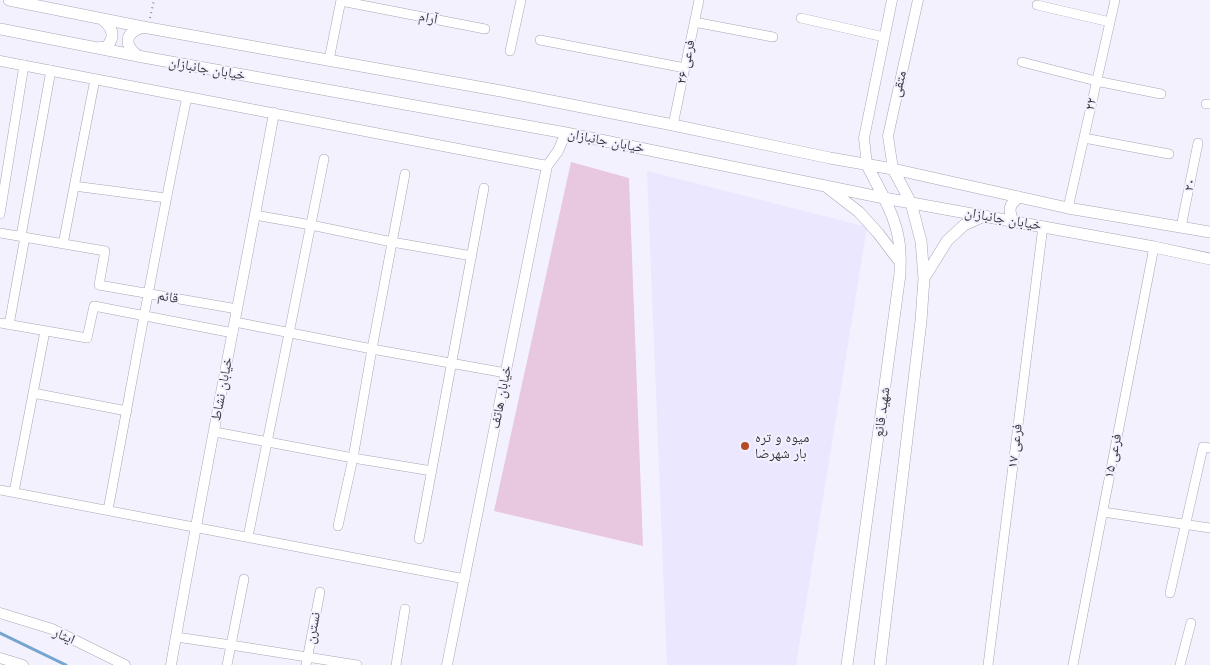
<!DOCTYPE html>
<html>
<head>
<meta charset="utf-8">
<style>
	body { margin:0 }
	canvas { display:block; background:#f3f1fe }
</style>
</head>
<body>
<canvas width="1210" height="665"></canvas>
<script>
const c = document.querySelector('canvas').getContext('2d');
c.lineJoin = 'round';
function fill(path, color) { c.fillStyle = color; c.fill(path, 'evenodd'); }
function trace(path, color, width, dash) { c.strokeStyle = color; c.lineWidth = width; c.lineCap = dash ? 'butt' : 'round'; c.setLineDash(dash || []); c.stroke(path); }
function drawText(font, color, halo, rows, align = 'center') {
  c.font = font + ' Inter,"Noto Naskh Arabic",sans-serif'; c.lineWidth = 4; c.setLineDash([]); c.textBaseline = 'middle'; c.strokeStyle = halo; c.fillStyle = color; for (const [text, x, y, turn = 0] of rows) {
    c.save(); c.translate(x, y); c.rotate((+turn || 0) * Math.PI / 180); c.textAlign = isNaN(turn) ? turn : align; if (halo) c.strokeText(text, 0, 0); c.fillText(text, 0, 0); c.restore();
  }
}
const built = new Path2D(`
	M647,171L867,227L796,665H667Z`);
const green = new Path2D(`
	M571,162L629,178L643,546L494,511Z`);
const stream = new Path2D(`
	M0,633L66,665`);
const path = new Path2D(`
	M150,18L154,0`);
const minor = new Path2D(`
	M341,1L485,29
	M1037,5L1110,22
	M801,18L884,37
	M694,22L773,37
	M540,40L685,68
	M510,51L521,0
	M329,60L341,0
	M1022,62L1096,81L1161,94
	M1206,104H1210
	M673,125L699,0
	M1084,138L1169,154
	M74,186L166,198
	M1068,208L1115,0
	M0,214L24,65
	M255,215L311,225L392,242L472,256
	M1181,227L1198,143
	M0,233L105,251L99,285L237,309
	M21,236L51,70
	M63,244L95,79
	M235,322L372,349L506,373
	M0,323L87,338L94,306L233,333
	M9,325L25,237
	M33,393L127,411
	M215,432L353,458L432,471
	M0,490L465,579
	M14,492L45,331
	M108,510C134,372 158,234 187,97
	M1103,512L1210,528
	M338,526L353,458L372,349L405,174
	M248,537L324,159
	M419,539L484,188
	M1170,593L1203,447L1210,448
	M176,637L231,645L357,665
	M227,665L244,579
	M306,665L320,592
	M396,665L405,609
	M988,665L1043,226
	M1073,665L1154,247
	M1180,665L1191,623`);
const tertiary = new Path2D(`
	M0,61L547,166
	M867,165L864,138L892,0
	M893,169L888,136L918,0
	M0,613L52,629L125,665
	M0,658L23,665
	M171,665C203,481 240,297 274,113
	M447,665L547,166L558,151L566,133`);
const secondary = new Path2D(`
	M9,0L143,27L501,91L673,125L830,158L893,169L1068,208L1210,232
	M0,29L143,57L566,133L884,198L1154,247L1210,259
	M97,48C100,47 103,48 106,47C108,46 110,42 111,40C115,31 108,24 102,19
	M138,56C123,44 125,33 143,27
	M828,188L859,212L878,233L900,262
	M1013,221C1008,209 1009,205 1019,197
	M924,278L947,241L964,225L984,216
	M847,665L900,274C900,264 901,253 899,242C896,216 879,189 867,165
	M880,665L921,321L924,278L921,241L911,203L893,169`);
const markers = [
	[745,446,5,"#b44c29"]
];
const streetNames = [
	["آرام",428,18,11],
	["فرعی ۲۶",686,62,-78],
	["خیابان جانبازان",207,69,10],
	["متقی",899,84,-77],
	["۲۲",1091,104,-77],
	["خیابان جانبازان",606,141,11],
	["۲۰",1190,185,-78],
	["خیابان جانبازان",1003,219,10],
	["قائم",168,297,10],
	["خیابان نشاط",222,389,-79],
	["خیابان هاتف",501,397,-79],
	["شهید قانع",882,412,-82],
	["فرعی ۱۷",1015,446,-83],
	["فرعی ۱۵",1113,456,-79],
	["نسترن",313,628,-80],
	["ایثار",64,636,25]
];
const poiNames = [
	["میوه و تره",755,438],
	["بار شهرضا",755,454]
];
fill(built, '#eae7fe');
fill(green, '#e8c7e1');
trace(stream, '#76a4d0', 3);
trace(minor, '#a7a6b4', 10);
trace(tertiary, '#a7a6b4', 11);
trace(secondary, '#a7a6b4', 12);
trace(path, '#8d8c95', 2, [1, 4]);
trace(minor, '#fff', 9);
trace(tertiary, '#fff', 10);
trace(secondary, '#fff', 11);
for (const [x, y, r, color] of markers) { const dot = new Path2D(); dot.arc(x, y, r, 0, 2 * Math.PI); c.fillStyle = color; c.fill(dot); trace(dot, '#f3f1fe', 2); }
drawText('14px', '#38373d', '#f3f1fe', streetNames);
drawText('14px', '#38373d', '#f3f1fe', poiNames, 'left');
</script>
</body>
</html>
